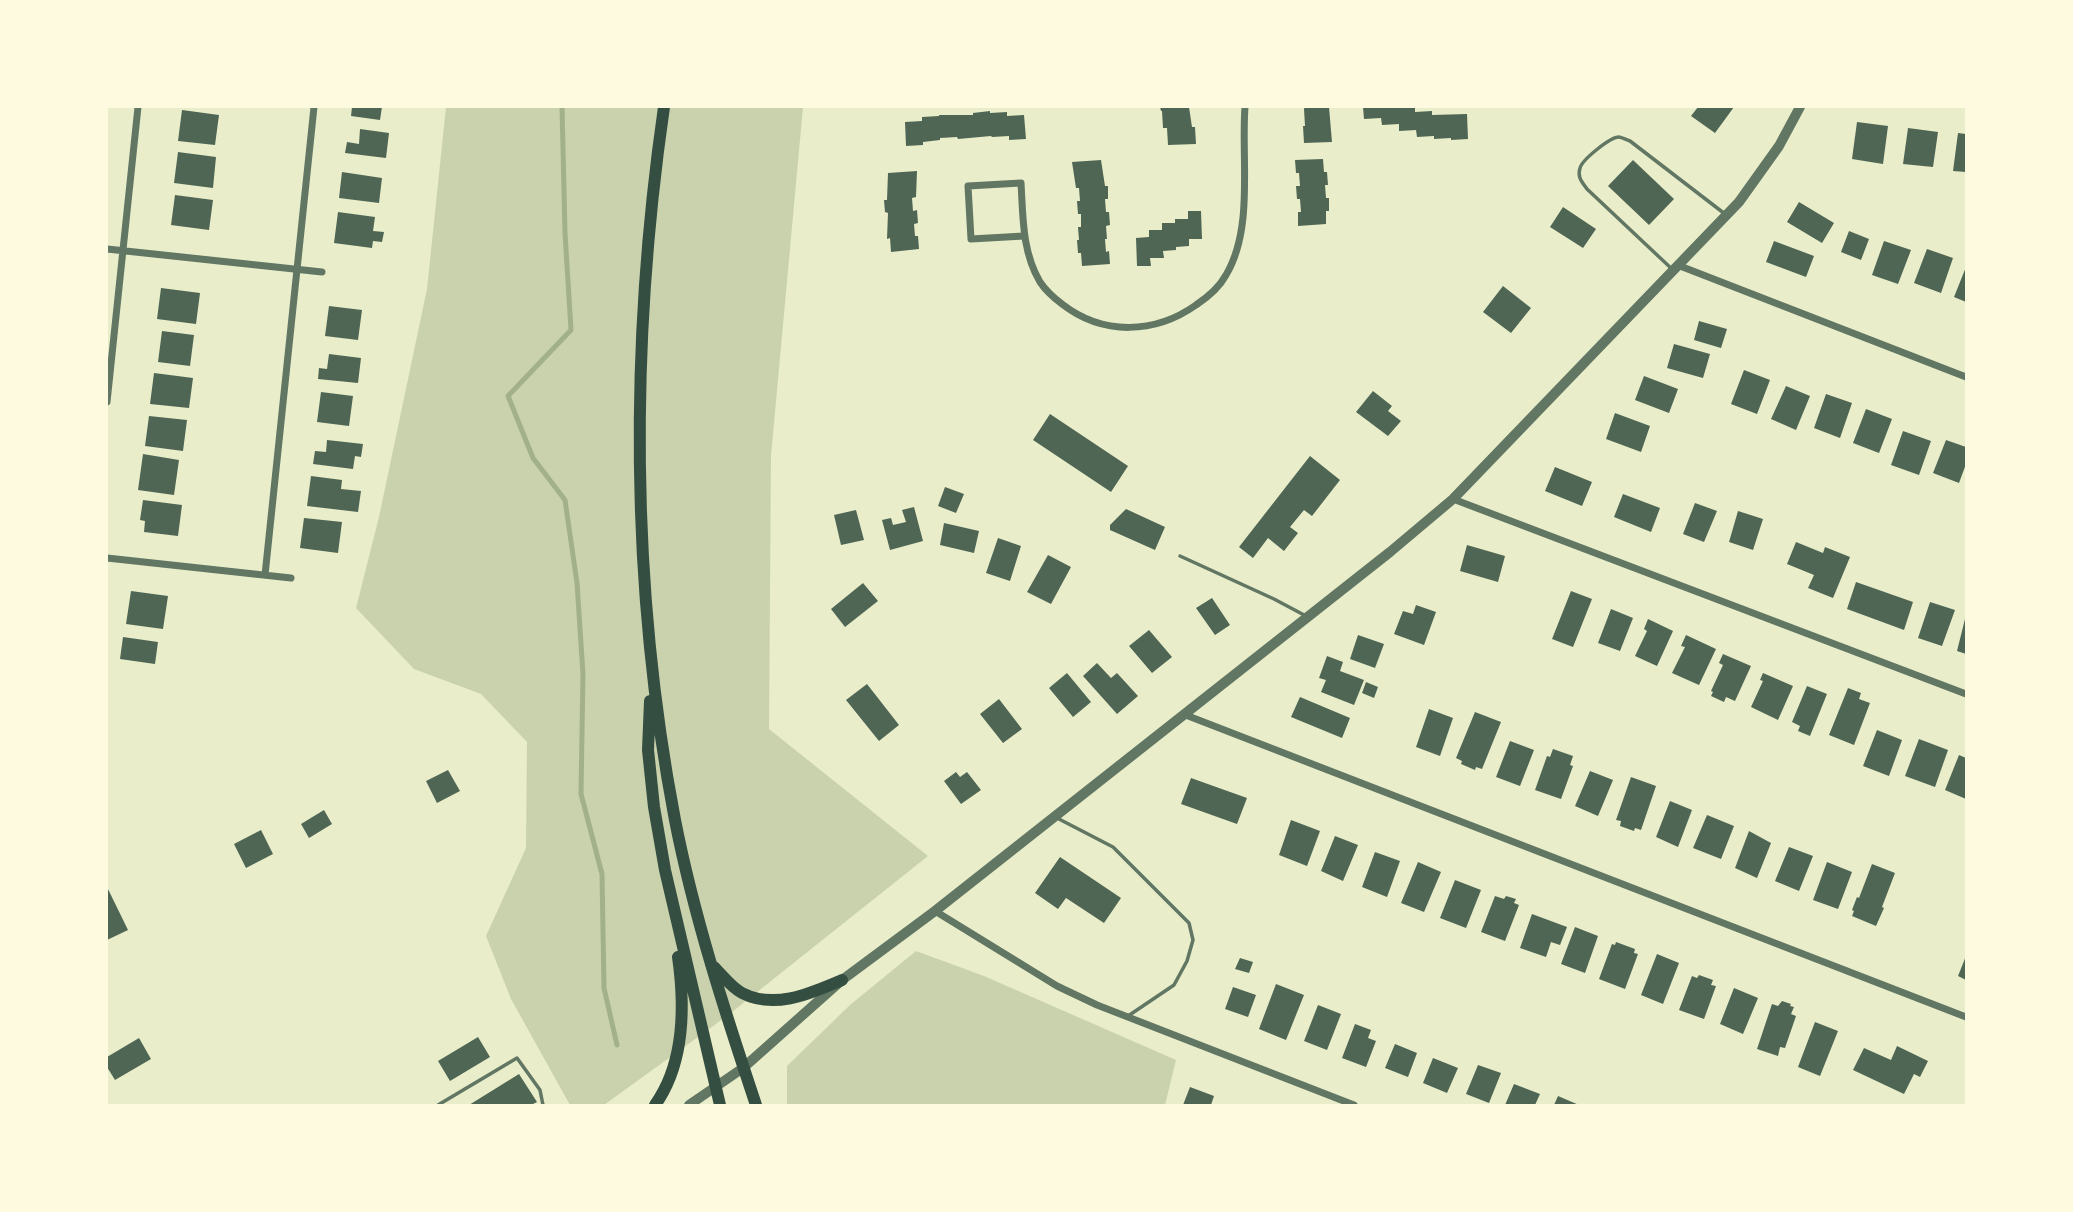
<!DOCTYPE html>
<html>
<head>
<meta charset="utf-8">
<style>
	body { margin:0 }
	#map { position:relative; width:2073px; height:1212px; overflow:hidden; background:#e9edc9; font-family:"IBM Plex Sans",sans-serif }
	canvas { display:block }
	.frame { position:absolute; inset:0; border:108px solid #fefae0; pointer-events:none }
</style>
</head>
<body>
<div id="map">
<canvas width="2073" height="1212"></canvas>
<div class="frame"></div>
</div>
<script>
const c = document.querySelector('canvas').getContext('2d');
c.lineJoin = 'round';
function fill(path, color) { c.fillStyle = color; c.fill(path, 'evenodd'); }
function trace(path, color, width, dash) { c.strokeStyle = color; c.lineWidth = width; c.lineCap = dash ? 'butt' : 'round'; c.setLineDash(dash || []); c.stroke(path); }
const green = new Path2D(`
	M446,107H803L771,456L769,729L928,856L727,1016L604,1105H570L511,999L486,936L526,848L527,742L481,694L414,669L356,608L379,517L427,289Z
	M916,951L984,976L1176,1060L1165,1105H787V1066L850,1005Z`);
const stream = new Path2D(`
	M562,107L565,233L571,330L508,396L533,458L565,500L577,583L583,674L581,794L602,874L604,988L617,1045`);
const building = new Path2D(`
	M352,107H382L380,120L351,116Z
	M1160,107H1189L1192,127H1195L1196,144L1168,145L1167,128H1163L1162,111H1161Z
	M1305,107H1329L1332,142L1304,143L1303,126H1305L1304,109Z
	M1363,107H1415V112L1432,111V115L1467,114L1468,139L1451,140V138L1434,139V136L1417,137L1416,130L1399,131V124L1382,125L1381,118L1364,119Z
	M1698,107H1734L1715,133L1691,116Z
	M182,110L219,115L215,145L178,141Z
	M990,111V113L1007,112V116L1024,115L1026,139L1009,140V136L992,137L991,136L958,139L957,137L940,138V140L923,142V145L906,146L905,122L922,121V117L939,116V115H973V113Z
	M1857,122L1888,126L1883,164L1852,159Z
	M1908,128L1938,132L1933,167L1903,164Z
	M360,129L389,133L386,158L345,153L347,142L359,144Z
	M1958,133L1966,134V172L1953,171Z
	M178,152L216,157L213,188L174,183Z
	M1323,159L1324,172H1327L1328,185H1325L1326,198H1329V211H1326V224L1298,226V212H1301L1300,199H1297L1296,186H1300L1299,173H1296L1295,160Z
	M1101,160L1105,186H1108V199H1105L1106,212H1109L1110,225L1106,226L1107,239H1105L1106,252L1109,251L1110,264L1082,266L1081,253H1078L1077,240H1079L1078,227H1081V214H1078L1077,201H1080L1079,188H1076L1072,162Z
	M1633,160L1674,199L1649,225L1608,186Z
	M917,171L916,197L912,198L913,211L917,210L918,223L914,224L915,236H918L919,249L891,252L890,238L887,239L888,213L885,212L884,200H887L888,173Z
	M342,172L382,178L379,203L339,198Z
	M175,195L213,200L209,230L171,225Z
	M1799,202L1834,223L1822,243L1787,222Z
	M1563,207L1596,229L1583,248L1550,227Z
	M1188,211H1201L1202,239H1189V246L1176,247V250L1163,251L1164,258H1150L1151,266H1137L1136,238L1149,237V230H1162V223H1175V219H1188Z
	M338,212L375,217L373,231L384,232L382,242L373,241L372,248L334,243Z
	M1849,231L1869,239L1861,260L1841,252Z
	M1774,241L1814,256L1806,277L1766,262Z
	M1884,241L1911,250L1898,284L1872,275Z
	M1927,249L1953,258L1941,293L1914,283Z
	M1966,267V302L1954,297Z
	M1503,286L1531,308L1511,333L1483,312Z
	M161,288L200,293L196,324L157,319Z
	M329,306L362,310L358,340L325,336Z
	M1699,321L1727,329L1721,348L1694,340Z
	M162,331L194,335L190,366L158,362Z
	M1674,344L1710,354L1703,378L1667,368Z
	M329,354L361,358L358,383L318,379L319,368L327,369Z
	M1744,370L1770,380L1757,414L1731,404Z
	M154,373L193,378L189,408L150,404Z
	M1644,376L1678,389L1669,413L1635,400Z
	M1786,386L1810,396L1796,430L1771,419Z
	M1373,391L1392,406L1388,411L1401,421L1388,436L1356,412Z
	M321,392L353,396L349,426L317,422Z
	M1826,394L1852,403L1840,438L1814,428Z
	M1866,409L1892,419L1879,453L1853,443Z
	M1615,413L1650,426L1641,452L1606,439Z
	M1050,414L1128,466L1111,492L1033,440Z
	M149,416L187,420L183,451L145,446Z
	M1903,431L1931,441L1919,475L1891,465Z
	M327,440L363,444L361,457L355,456L353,469L313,464L315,451L326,452Z
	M1946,440L1966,447V464L1959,483L1933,473Z
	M143,454L179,460L174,495L138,490Z
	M1310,456L1340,480L1312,516L1304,510L1290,527L1298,533L1284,551L1268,538L1253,558L1239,547Z
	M1555,467L1592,482L1582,506L1545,491Z
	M311,476L342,480L341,489L361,491L358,512L307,506Z
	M945,487L964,494L956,513L938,506Z
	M1623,494L1660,508L1651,532L1614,517Z
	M143,500L182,505L178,536L144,532L145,521L140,520Z
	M1695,503L1717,511L1704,542L1683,534Z
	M914,507L923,541L890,550L882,520L891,518L893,525L906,522L902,510Z
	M1126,509L1165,527L1155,550L1110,530V525Z
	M856,510L864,540L841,545L834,515Z
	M1738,511L1763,519L1753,550L1729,542Z
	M304,518L342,522L338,553L300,548Z
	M944,523L979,531L974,553L940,545Z
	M998,538L1021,546L1010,581L986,573Z
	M1796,542L1823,553L1825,547L1850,557L1833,598L1808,588L1814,575L1787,564Z
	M1467,545L1505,556L1498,582L1460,571Z
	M1048,555L1071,567L1051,604L1027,592Z
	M1856,582L1913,602L1904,630L1847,609Z
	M863,583L878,601L845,627L831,609Z
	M131,591L168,596L163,629L126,624Z
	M1571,591L1592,599L1573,647L1552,639Z
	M1212,598L1230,625L1215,635L1196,608Z
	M1930,602L1955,610L1942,646L1918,638Z
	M1416,605L1436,612L1424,645L1394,634L1403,611L1413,614Z
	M1611,609L1633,618L1620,651L1598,643Z
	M1648,619L1673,631L1657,666L1635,656L1647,631L1644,629Z
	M1965,619H1966V654L1957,651Z
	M1149,630L1172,657L1152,673L1129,646Z
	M1358,635L1384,644L1375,668L1350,659Z
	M1686,635L1716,649L1699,685L1672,673L1685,647L1681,646Z
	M123,637L158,642L155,664L120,659Z
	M1723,654L1751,666L1735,701L1726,697L1724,702L1711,696L1713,692L1711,691L1723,665L1719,663Z
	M1327,656L1343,662L1340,671L1364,680L1354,705L1321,692L1326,680L1319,678Z
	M1097,663L1111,678L1117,673L1138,696L1117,714L1083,676Z
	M1067,673L1091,702L1073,717L1049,688Z
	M1763,673L1793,686L1778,720L1751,707L1763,681L1760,680Z
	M1366,682L1378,687L1374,698L1362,693Z
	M867,684L899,725L879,741L846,700Z
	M1807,686L1827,694L1810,736L1798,731L1800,726L1792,722Z
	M1848,688L1861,693L1859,699L1870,703L1854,745L1829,735Z
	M1300,697L1350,718L1342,738L1291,717Z
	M999,699L1022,729L1003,743L980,714Z
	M1429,709L1453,718L1440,756L1416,747Z
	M1475,712L1501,722L1482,769L1476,767L1475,770L1461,764L1462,761L1456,758Z
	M1877,730L1902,740L1889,776L1863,766Z
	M1919,739L1948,750L1935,787L1905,776Z
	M1510,741L1534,750L1520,786L1496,777Z
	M1553,749L1573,756L1570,765L1573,766L1561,799L1535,790L1547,756L1550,757Z
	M1959,755L1966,758V799L1945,790Z
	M448,770L460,791L437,803L426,781Z
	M1590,771L1613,780L1598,816L1575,806Z
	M956,772L960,777L967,772L981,790L961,804L944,781Z
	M1631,777L1656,786L1641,830L1635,828L1634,831L1620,826L1621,821L1616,820Z
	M1191,778L1247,798L1237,824L1181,804Z
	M1670,801L1692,810L1678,847L1656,837Z
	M324,810L332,824L309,838L301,824Z
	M1707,815L1734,826L1721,859L1693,848Z
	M1291,820L1320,831L1307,866L1279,855Z
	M261,830L273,854L246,868L234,844Z
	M1749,831L1771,843L1757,878L1735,868Z
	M1335,836L1358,845L1343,881L1321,871Z
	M1789,847L1813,856L1799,891L1775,881Z
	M1375,852L1400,861L1387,897L1362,887Z
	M1060,857L1121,898L1104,923L1066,898L1058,909L1035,893Z
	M1418,862L1441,872L1424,912L1401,903Z
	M1827,862L1852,872L1838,909L1813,900Z
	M1872,864L1895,873L1882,907L1884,908L1876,926L1852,916L1854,911L1852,910L1857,897L1859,898Z
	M1455,880L1481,890L1466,928L1440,918Z
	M107,887L128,930L107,940Z
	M1495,896L1504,899L1506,896L1516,899L1514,903L1519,905L1505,941L1481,932Z
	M1532,914L1567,927L1560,945L1551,942L1546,957L1520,948Z
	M1575,927L1598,936L1585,973L1561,964Z
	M1616,942L1635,949L1634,953L1638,954L1625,989L1599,979L1612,944L1615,945Z
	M1657,954L1679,963L1663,1004L1641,995Z
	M1966,956V980L1958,976Z
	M1240,958L1253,962L1249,973L1235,969Z
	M1699,975L1713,980L1711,985L1716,986L1704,1019L1679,1010L1692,976L1697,978Z
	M1276,984L1304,995L1286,1040L1259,1029Z
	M1233,987L1256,995L1248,1017L1225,1009Z
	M1734,988L1758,998L1743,1034L1720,1024Z
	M1782,1001L1791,1004L1790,1006L1794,1007L1791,1014L1796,1016L1785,1048L1780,1047L1778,1056L1757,1049L1772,1004L1778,1006Z
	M1318,1005L1341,1014L1327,1050L1304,1041Z
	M1815,1022L1838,1031L1820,1076L1798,1067Z
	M1355,1024L1371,1030L1368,1038L1376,1041L1366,1067L1342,1058Z
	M478,1037L490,1057L450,1081L438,1061Z
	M139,1038L151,1059L115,1080L107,1067V1057Z
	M1395,1044L1417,1053L1408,1077L1385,1068Z
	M1897,1046L1928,1061L1920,1077L1914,1074L1904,1094L1853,1070L1864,1048L1891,1060Z
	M1433,1058L1458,1068L1447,1093L1423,1083Z
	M1478,1065L1501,1073L1489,1103L1466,1094Z
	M519,1074L537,1102L531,1105H469Z
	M1514,1084L1540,1094L1535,1105H1505Z
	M1190,1087L1214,1096L1211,1105H1183Z
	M1558,1096L1579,1105H1554Z`);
const service = new Path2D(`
	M1673,270L1587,189C1582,182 1577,177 1580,168C1582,160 1610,137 1619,137C1621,137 1627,140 1630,141L1725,214
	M1180,556L1274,599L1306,616
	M1057,818L1113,847L1189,923L1193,940L1187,961L1174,985L1128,1016
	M438,1105L517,1058L540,1090L543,1105`);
const minor = new Path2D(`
	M1024,236L971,239L968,186L1021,183C1023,216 1022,252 1040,282C1046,291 1054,298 1062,304C1103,336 1155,334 1196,305C1208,297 1219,288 1226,275C1254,228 1241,159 1245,107
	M107,249L322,272
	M1680,266L1966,377
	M107,402L138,107
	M1453,499L1966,694
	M107,558L291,578
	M265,575L314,107
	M1183,714L1966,1017
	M935,911L1057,986L1097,1005L1354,1105`);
const tertiary = new Path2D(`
	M689,1105L743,1068L842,980L935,911L1390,552L1453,499L1739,202L1779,146L1800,107`);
const primary = new Path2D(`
	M664,107C630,342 630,585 675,820C694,917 725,1012 756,1105
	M650,701L648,750L654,807L665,870L720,1105
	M714,967C722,975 732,988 742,993C775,1010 811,993 842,980
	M655,1105C685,1063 685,1006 678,957`);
fill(green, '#cad2ad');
trace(stream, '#a3b18a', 5);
fill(building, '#4f6655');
trace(service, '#617663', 3.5);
trace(minor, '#617663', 7);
trace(tertiary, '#617663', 10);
trace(primary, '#344e41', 12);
</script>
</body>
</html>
